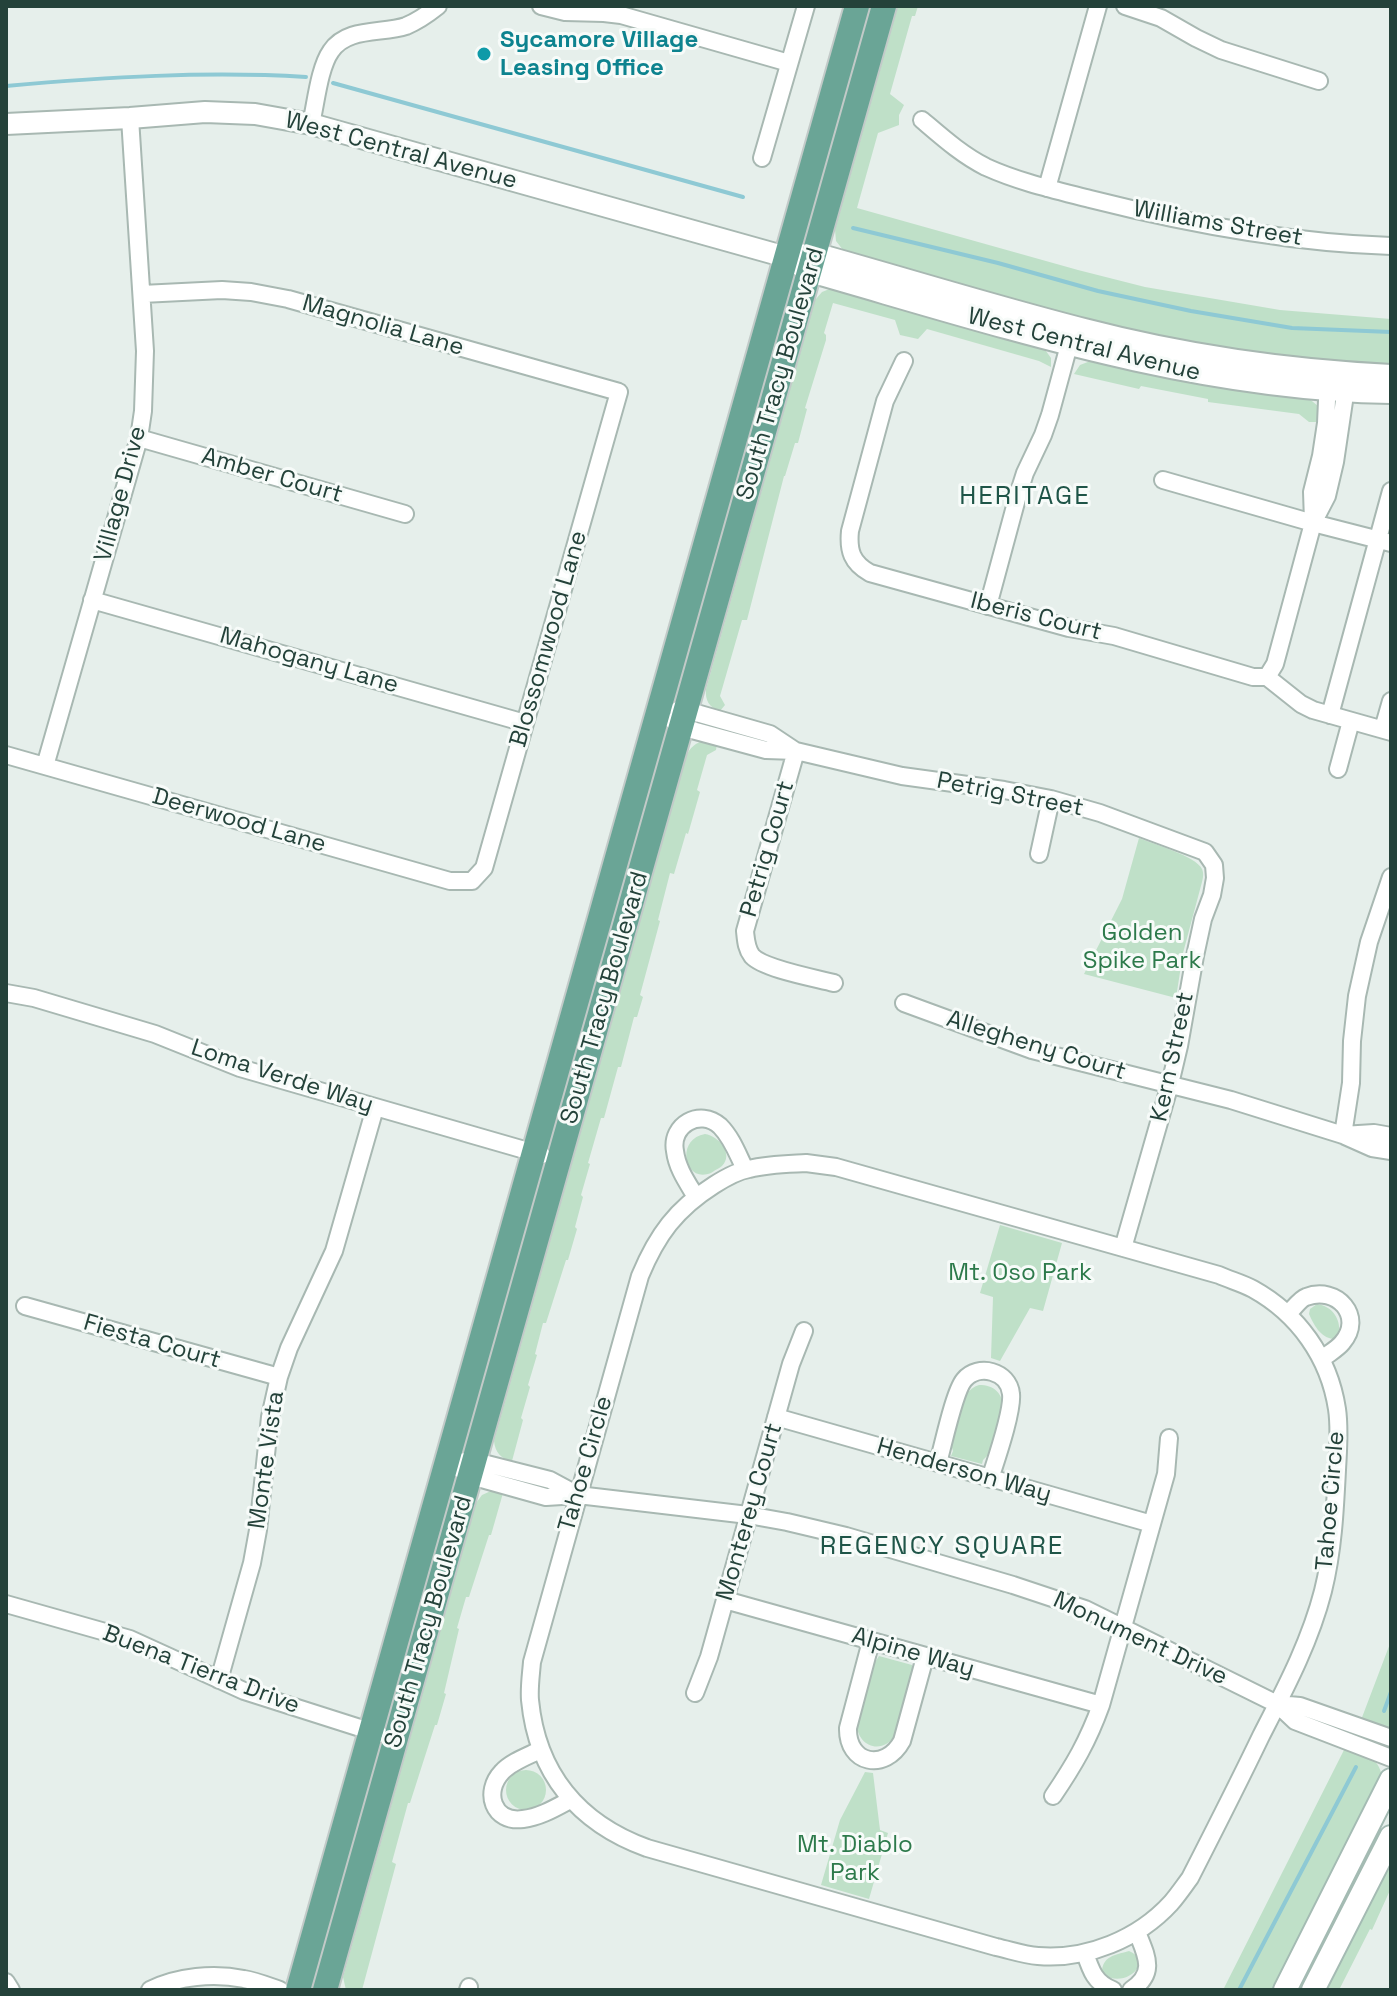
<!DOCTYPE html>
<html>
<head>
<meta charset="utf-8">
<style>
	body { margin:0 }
	#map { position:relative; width:1397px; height:1996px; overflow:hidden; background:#e6efeb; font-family:"Space Grotesk",sans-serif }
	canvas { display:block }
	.frame { position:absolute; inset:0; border:8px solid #24423a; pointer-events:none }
</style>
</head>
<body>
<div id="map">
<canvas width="1397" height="1996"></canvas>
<div class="frame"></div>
</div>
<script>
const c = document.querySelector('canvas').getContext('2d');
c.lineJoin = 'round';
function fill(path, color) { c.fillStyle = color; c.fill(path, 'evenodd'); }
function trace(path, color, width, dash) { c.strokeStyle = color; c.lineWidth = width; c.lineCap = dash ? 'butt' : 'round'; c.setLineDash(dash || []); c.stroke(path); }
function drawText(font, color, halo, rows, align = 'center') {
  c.font = font + ' "Space Grotesk",sans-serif'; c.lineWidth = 6; c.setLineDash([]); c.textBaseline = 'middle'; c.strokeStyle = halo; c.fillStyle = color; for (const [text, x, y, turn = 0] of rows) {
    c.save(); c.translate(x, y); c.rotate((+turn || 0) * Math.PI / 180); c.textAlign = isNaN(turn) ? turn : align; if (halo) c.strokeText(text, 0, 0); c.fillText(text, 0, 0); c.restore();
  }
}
const green = new Path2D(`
	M898,6H918L915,16H912L890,94L904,105L899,115V125L878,133L857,208L1078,270L1145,287L1280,310L1391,319V365L1269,355L1184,342L1048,309L843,250L836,241L835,230Z
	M832,288L1043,347L1051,358V367L1039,361L927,329L918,339L900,335L895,320L833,303L824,333L826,335V340L805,408L807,409L798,443H795L785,476H784L747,620H742L720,696L725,705L720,711C709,708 705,700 706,689L815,300L822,292Z
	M1093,360L1307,397L1318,406L1320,422H1309L1299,414L1208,402V399L1141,386L1139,389L1074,374L1080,365Z
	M706,740L717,744L716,750L707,755L697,790L700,792L688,834L686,833L674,874L670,873L658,920L660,921L640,995L643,997L637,1017H634L621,1067H618L604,1118H601L588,1163L590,1164L581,1195L583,1197L575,1227L577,1229L568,1260H566L546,1323H543L535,1354L537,1355L528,1385L530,1387L521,1418L523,1420L512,1461C501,1459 495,1452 494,1441L686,757C690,747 695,743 706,740Z
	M1139,838C1153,844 1196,856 1202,869C1204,874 1203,878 1202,882L1183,953L1176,998L1084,974L1122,899Z
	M705,1134C719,1136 734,1154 722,1166C721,1167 712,1172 711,1173C684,1184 675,1139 705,1134Z
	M1000,1225L1062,1243L1043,1311L1030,1308L1000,1361L991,1358L993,1297L980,1293Z
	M1317,1304C1332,1306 1341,1319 1339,1333L1333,1339C1320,1337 1314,1325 1309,1314L1310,1309Z
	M979,1385C994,1385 1003,1393 1003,1408L990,1453L983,1460L982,1464L951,1456L953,1451L951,1445C956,1425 957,1392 979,1385Z
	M493,1490L503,1493L491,1535H489L469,1597H466L457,1628L459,1629L444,1693L446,1694L437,1725H435L410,1803H408L392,1862L396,1864L362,1990H346L343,1977L476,1503L482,1495Z
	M1391,1641V1730L1361,1720Z
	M879,1656L912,1665V1674L896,1734C883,1756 856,1747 857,1722L872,1667Z
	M1345,1748C1363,1755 1380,1756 1382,1778L1275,1990H1223Z
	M506 1790a20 20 0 1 1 40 0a20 20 0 1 1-40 0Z
	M865,1772L873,1773L880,1830L888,1833L869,1899L821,1885L840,1820Z
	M1391,1856V1888L1372,1930L1370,1929L1339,1990H1323Z
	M1129,1951C1156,1962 1123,1991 1102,1973C1102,1956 1115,1955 1129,1951Z`);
const stream = new Path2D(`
	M333,83L743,197
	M6,86C106,77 206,71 306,77
	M853,228L998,263L1098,291L1191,311L1292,328L1391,332
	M1384,1711L1391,1692
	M1239,1990L1356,1767`);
const minor = new Path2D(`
	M541,6L565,12L604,13L621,15L789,63
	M1125,6L1161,18L1196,38L1221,50L1319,81
	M922,120C942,137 962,155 986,167C1019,182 1055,190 1090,199C1189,224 1289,243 1391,246
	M311,124C316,103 319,68 331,51C347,27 382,34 406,26C418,21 428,14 438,6
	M762,158L806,6
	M1047,188L1098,6
	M904,361L885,401L850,531C848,551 852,563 870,573L1069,628L1114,636L1253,677H1267L1275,664L1313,523L1327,496L1335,462L1347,381
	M139,438L405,514
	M1163,480L1313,523L1391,543
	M1313,521L1312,492L1321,456L1326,423L1328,378
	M92,600L525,723
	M988,606L1018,495L1025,473L1043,435L1050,415L1069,345
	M1267,677L1301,704L1313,710L1391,732
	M678,710H686L770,734L794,750
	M1330,715L1391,491
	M673,721L681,727L766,750L796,751L902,776L1004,790L1051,799L1100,813L1205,852L1214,865L1215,878L1212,895L1203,919L1195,956L1179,1046L1170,1084L1123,1248
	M1383,729L1391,701
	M796,751L745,931C746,940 746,948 752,956C764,969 815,978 834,983
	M6,755L450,881H472L484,868L619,392L288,299L251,292L222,290L142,294
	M45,766L139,438L143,411L145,351L130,118
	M1338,769L1351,721
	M1039,854L1051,799
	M6,993L34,998L155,1034L240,1068L542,1155
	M904,1003L1032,1050L1231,1100L1343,1135L1374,1133L1391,1136
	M1343,1135L1351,1083L1352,1041L1357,996L1369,942L1391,877
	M1345,1136L1372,1148L1391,1151
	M806,1163L836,1167L1219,1275C1230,1280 1242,1283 1253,1289C1298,1314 1329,1357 1337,1409C1340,1429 1338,1450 1337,1470C1335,1510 1333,1551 1323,1591C1310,1642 1285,1689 1261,1736C1238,1784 1214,1831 1190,1878C1184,1886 1178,1895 1171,1903C1138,1939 1087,1960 1038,1956C1024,1955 1010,1950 996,1947L647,1848C578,1823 537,1773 530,1700C529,1687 531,1675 532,1662L640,1276C657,1235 676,1209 714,1185C725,1178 737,1171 749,1169C768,1164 786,1164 806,1163Z
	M696,1197C687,1182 677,1168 675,1151C670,1125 700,1108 720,1126C732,1138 738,1155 745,1169
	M25,1306L279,1377
	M1288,1314C1293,1309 1300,1299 1306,1297C1337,1285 1365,1317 1342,1343C1337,1349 1328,1354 1322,1359
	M776,1417L1152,1524
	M465,1461H475L550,1480L576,1494
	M938,1463C943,1446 954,1392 964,1380C978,1363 1009,1371 1011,1394C1013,1411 996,1460 990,1479
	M461,1470L471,1476L546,1497L578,1495L748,1515L787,1522L846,1536L1013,1585L1085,1609L1277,1704L1295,1721L1391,1758
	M725,1600L1101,1705
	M6,1604L130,1639L244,1691L379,1734
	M871,1641L848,1728C847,1764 885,1772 902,1741L925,1657
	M219,1680L252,1563L258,1530L270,1417L279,1377L289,1348L334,1251L375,1108
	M695,1693L709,1657L791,1364L804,1331
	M1277,1704L1300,1706L1391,1738
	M540,1750C528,1756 511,1762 502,1772C483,1792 493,1823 523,1819C540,1817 555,1808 570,1800
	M1053,1796C1074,1765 1088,1741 1101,1705L1166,1474L1169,1438
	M1085,1953C1091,1971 1095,1983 1113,1990
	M6,1982L11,1990
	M150,1990C178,1976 214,1973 244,1979C256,1981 268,1986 280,1990
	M468,1990L469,1987
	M1131,1990C1157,1973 1146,1955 1137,1932`);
const tertiary = new Path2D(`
	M6,124L130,118L205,112L255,114L311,124L786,257L810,272C1000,326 1191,390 1391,393
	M801,255L814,253C904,278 994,306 1084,329C1184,355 1288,370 1391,375`);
const secondary = new Path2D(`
	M1285,1990L1391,1780
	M1313,1990L1391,1837`);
const primary = new Path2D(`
	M298,1990L857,6
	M325,1990L884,6`);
const markers = [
	[484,54,8,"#0f9aa8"]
];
const cultureNames = [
	["Sycamore Village",500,40],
	["Leasing Office",500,68]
];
const streetNames = [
	["West Central Avenue",401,151,15],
	["Williams Street",1218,224,10],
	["Magnolia Lane",383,326,16],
	["West Central Avenue",1084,345,14],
	["South Tracy Boulevard",781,374,-74],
	["Amber Court",272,476,16],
	["Village Drive",121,494,-75],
	["Iberis Court",1036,617,14],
	["Blossomwood Lane",549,639,-74],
	["Mahogany Lane",309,661,16],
	["Petrig Street",1010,795,11],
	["Deerwood Lane",239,821,16],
	["Petrig Court",768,849,-74],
	["South Tracy Boulevard",605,998,-74],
	["Allegheny Court",1036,1046,17],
	["Kern Street",1173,1057,-78],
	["Loma Verde Way",282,1077,18],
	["Fiesta Court",152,1342,16],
	["Monte Vista",267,1460,-82],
	["Tahoe Circle",586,1464,-74],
	["Henderson Way",964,1471,16],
	["Tahoe Circle",1331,1501,-85],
	["Monterey Court",750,1512,-74],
	["South Tracy Boulevard",429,1622,-74],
	["Monument Drive",1140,1639,25],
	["Alpine Way",913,1653,16],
	["Buena Tierra Drive",201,1670,21]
];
const parkNames = [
	["Golden",1142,933],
	["Spike Park",1142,961],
	["Mt. Oso Park",1020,1273],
	["Mt. Diablo",855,1845],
	["Park",855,1873]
];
const neighbourhoodNames = [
	["HERITAGE",1025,497],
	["REGENCY SQUARE",942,1547]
];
fill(green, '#bfe0c8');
trace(stream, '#8ec9d4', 4);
trace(minor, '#a8b8b2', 20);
trace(tertiary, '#a8b8b2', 24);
trace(secondary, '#a4bbb3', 26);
trace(primary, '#c2cac8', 28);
trace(minor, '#fff', 16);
trace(tertiary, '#fff', 20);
trace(secondary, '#fff', 22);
trace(primary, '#6aa596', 24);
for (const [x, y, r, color] of markers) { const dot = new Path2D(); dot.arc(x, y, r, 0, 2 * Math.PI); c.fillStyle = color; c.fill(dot); trace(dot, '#f7fbf9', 3); }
drawText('bold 24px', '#0d838f', '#f7fbf9', cultureNames, 'left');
drawText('24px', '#24423a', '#f7fbf9', streetNames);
drawText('24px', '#2d7a4b', '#f7fbf9', parkNames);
c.letterSpacing = '2px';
drawText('26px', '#1f5548', '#f7fbf9', neighbourhoodNames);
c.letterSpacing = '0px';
</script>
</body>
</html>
